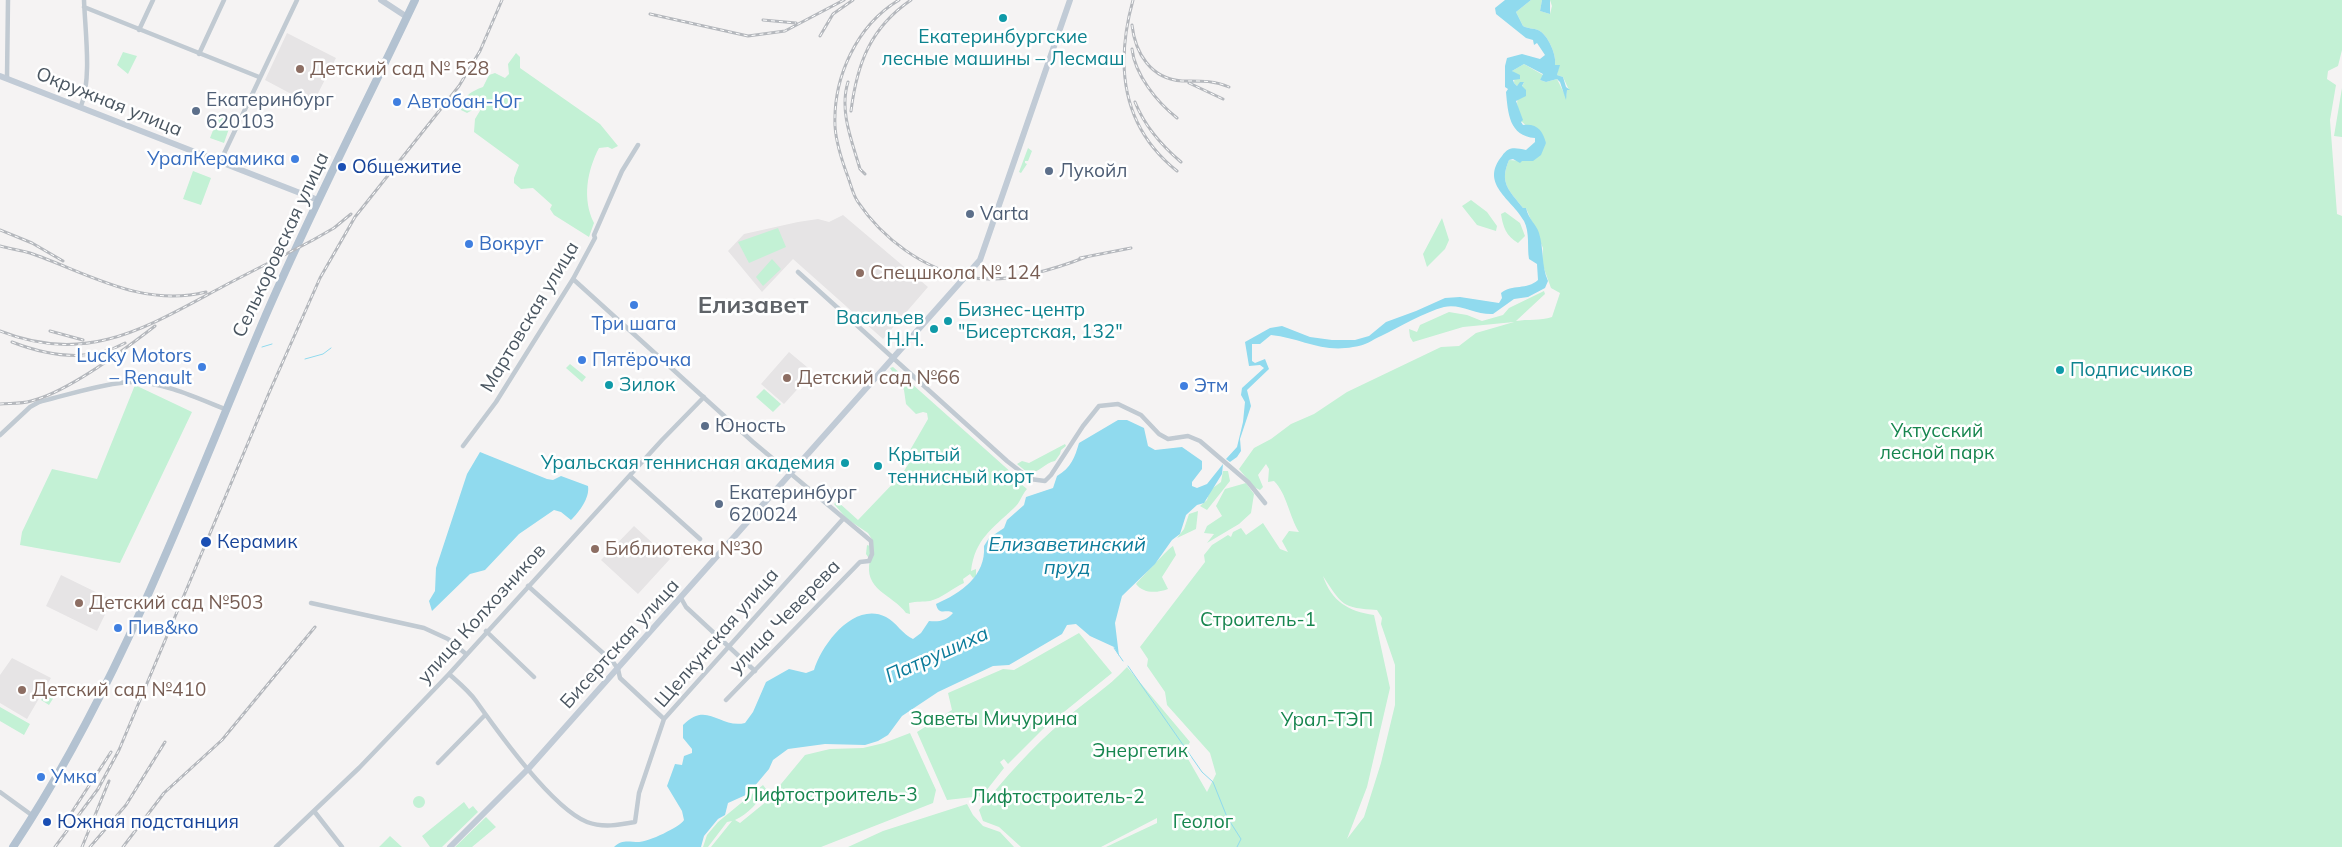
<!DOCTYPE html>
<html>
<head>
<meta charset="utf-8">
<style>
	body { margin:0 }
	canvas { display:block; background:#f5f3f3 }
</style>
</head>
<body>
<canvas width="2342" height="847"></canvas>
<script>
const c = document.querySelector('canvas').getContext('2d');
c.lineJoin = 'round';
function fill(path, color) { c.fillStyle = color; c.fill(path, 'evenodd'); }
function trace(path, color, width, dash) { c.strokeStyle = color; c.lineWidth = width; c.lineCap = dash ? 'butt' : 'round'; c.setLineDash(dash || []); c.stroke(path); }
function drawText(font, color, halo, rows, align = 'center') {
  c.font = font + ' Mulish,sans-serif'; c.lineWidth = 5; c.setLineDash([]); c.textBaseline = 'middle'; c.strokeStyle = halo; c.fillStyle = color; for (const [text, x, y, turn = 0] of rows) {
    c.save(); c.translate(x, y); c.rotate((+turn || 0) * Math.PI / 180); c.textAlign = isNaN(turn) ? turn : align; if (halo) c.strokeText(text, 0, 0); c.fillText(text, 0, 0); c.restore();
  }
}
const education = new Path2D(`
	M287,33L336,58L312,105L265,80Z
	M843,215L928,287L883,339L793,259L762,292L728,251L744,234L798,222L818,219L829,222Z
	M789,352L813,372L784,404L761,384Z
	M634,526L670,559L638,594L601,560Z
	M61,575L112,600L97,631L46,606Z
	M12,658L51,678L27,719L0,703V675Z`);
const green = new Path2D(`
	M1531,0H1542L1540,11L1550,14L1552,6L1550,0H2342V50L2338,66L2328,71L2327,79L2336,85L2330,120L2337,214L2342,216V847H1106L1157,823V818L1101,847H1021L999,827L983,821L979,810C1004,779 1032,747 1063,721C1084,702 1108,688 1127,667L1190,742L1184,752L1207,792L1216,774L1210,753L1167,705L1165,692L1147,666L1148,659L1140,647L1205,562L1204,555L1212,545L1228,535L1231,537L1233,532L1241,528L1246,535L1263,523L1280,549L1288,552L1282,541L1289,531L1299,532C1289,516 1287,494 1274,481L1268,482L1269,469L1266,464L1258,475L1263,487L1260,490L1254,487L1239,469L1254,448L1271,439L1291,424L1314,414L1347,392L1441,347L1459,346L1476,333L1514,322L1463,327L1413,342L1410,337L1409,329L1417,332L1420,325L1449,312L1467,315L1482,321L1503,315L1509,308L1544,291L1545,294L1516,321C1528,319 1540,321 1552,317L1560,293L1551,288L1542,263L1543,248L1526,208H1523C1509,190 1499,183 1509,160L1522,161L1546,143L1521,121L1522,119C1514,102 1517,99 1524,82L1517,86L1514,83L1515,74L1512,71L1524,64L1543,75L1540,80L1546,82L1557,79L1566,97L1567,90H1569L1563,77L1557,75L1559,65H1555C1557,56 1548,34 1538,30C1534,28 1528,29 1523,26L1516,12ZM1323,576C1342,605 1342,608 1377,610L1382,618L1381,624L1395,665V705L1381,763L1364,817L1347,839L1367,787L1390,688L1374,615C1348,611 1332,602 1323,576Z
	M123,52L137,56L128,74L117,65Z
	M516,53L520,57V68L600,124L618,146L612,149L608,147L599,148C587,171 582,199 594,223L589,237L554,215L550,209L552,205L533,188L521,189L514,183V178L519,165L474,132L475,119L481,109L478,107L467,113L461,110C461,97 472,91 483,87L489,75L495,73L505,78L509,74L508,64Z
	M2342,88V137L2334,136Z
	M219,115L232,120L224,143L210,138Z
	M1028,148L1032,151L1028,161H1025V163L1027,164L1021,173L1019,172Z
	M193,171L211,178L201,205L183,199Z
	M1471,200L1487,212L1497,226L1496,231L1477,225L1462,206Z
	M1505,212L1520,223L1525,236L1518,243C1506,236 1503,227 1501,214Z
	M1442,218L1449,240L1445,249L1427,267L1423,254Z
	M778,228L786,247L749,263L738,242Z
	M772,259L781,269L763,286L756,277Z
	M570,364L586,377L582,382L566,368Z
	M893,367L1022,482L1021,484L1027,489C1021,496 1020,503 1014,508C992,529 975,539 971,571L976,569V576L973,578L970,574L963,579L964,583C953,588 942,598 930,601C923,602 917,601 909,603L910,614L906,613C892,594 863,590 870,560L866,554L867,545L870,546L873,541L868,533L847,519L834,504L837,501L858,520L902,474L909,463V452L928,419L927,413L923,412L916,414L906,404L904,390L890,368Z
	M135,385L192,412L120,563L20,545L22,532L52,469L97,479Z
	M764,389L781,404L773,412L756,397Z
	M1065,444L1066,446L1061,450L1060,454L1055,461C1044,463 1040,473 1028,473L1017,464L1022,461L1029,463Z
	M1223,471H1228L1230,481L1207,510L1200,506L1207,500L1210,490L1221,482Z
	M1246,483L1254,494L1251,513L1239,524L1207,543L1214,534L1204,533L1207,526L1222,516L1216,506L1225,489Z
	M1198,511L1196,529L1177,538L1184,529L1189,514Z
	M1173,546L1176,555L1162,577L1168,589C1157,593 1144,594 1136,584C1141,578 1170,547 1173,546Z
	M1079,633L1112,673L1043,729L1008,764L1004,759L1000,762L1004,768L982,796L947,800L917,732L952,710L948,693L1003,669L1014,670Z
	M49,686L59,689L49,705L41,700Z
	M0,707L30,724L24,735L0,721Z
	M910,733L936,790L933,803L821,847H711L732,821L727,822L708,847H703L707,835L718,822L763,785L766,789C759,802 748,814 735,820L740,823L767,801L805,755L830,749L863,748L884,743Z
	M413 802a6 6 0 1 1 12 0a6 6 0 1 1-12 0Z
	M464,802L469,809L473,806L478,812L442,847H430L422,836Z
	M967,804L973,815L983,826L1000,832L1014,847H848L883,831Z
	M486,817L496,827L472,847H455Z
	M390,836L402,847H379Z`);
const water = new Path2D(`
	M1505,0H1531L1516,12L1523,26C1528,29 1534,28 1538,30C1548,34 1557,56 1555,65H1560L1557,75L1563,77L1566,87L1570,90H1567L1566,100L1560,82L1557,79L1546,82L1540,80L1543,74L1524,64L1512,71L1520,75V79L1513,80L1514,83L1517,86L1520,82H1524L1522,86L1526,90V96L1516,101L1523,120L1521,122L1523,125C1537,123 1543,131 1546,143L1541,155L1533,161H1522L1520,163L1513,159L1509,160C1499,183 1509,190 1523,208H1526C1529,220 1536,224 1539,233C1544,249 1541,265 1548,281L1545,288L1528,297L1514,299L1493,314C1476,315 1460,303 1444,307C1425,312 1399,327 1381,336C1370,341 1367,345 1353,347C1321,353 1301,338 1271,335L1260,344H1252V361L1255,363L1265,359L1269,369L1247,390L1251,406L1240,439L1241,451L1237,457L1230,462L1226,459L1237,447L1243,422L1245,402L1241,395L1242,388L1264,368L1260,365L1249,366L1245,342L1270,328L1282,326L1310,337L1332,340H1355L1369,336L1386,322L1416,311L1445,298L1460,297L1499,303L1502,298L1501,293C1512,284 1527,290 1538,280L1537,264L1529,259C1527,247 1530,233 1524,221C1512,199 1479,184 1502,156C1509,146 1515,148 1526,150L1535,142V138C1509,136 1508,113 1506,92L1508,89L1505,87V66L1507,58L1522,54L1540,59L1545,55L1537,43L1534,45L1533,40L1526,38L1496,14L1495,8Z
	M1542,0H1550V14L1540,11Z
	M1118,420H1127L1144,428L1148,446L1155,450L1182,447L1202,461V469L1192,482V486L1197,488L1207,484L1223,464L1222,474L1204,503L1197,505L1186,515L1180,534L1172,540L1155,564L1122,596L1115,623L1119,656L1114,647L1090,636L1076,624L1067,625L1062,634L1009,665L993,666L938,692L902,716L888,735L878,741L865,745L825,744L788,749L773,760L769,769L748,794L728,803L725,815L718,819L704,836L701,847H614C622,839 629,842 639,842C648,842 680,827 684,820L682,811L667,786L675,764L682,765L684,756L692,753V749L683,738V725C707,700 720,729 745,723L753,712L766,682L789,669L806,673L814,670C822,644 854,601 886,617C896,622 903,635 913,639L921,633L929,621C939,622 946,621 953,613C946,608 939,617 936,604C961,593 986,576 984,546L989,538L1004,528L1007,520L1024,505L1026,497L1053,488L1057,476C1071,468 1075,457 1079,443Z
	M480,452L547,479L553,480L561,476L588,486C590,498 579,512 571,520L561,512L554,510L519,534L485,570L470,574L432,611L429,601L435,591L436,568L467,474Z`);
const stream = new Path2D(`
	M262,347L272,344
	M305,359L323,354L331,348
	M1114,648L1123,661
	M1128,666L1202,772L1213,782L1227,817L1241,839L1237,847`);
const street = new Path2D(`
	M84,7L259,77
	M139,30L153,0
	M199,54L224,0
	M7,78L8,0
	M81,106C92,79 85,30 84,0
	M220,162L297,0
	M798,272L1007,461L1030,479L1045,481L1051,475L1083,426L1099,406L1118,404L1141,415L1159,434L1168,439L1188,436L1200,441L1248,482L1265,503
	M573,279L753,442L871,541L872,554L869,561L860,562L726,700
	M0,435L30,407L39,402C63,396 108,382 132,382C164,382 197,398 227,410
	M463,446L496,402L573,279L595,238L594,235L622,171L638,145
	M630,476L700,539
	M528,586L613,662L618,669L620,678L664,719
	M681,598L686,607L755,671
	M311,603L424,628L448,639L466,654
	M486,631L534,677
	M449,674C458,682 469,691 476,701C498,732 552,808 587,822C603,828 619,825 635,822L639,793L664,719L843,519
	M438,763L485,715
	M0,792L33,816
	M314,811L342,847
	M276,847L359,768L449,674L662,440L704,397`);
const secondary = new Path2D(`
	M381,0L407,17
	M0,76L318,200
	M450,847L529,768L980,260L1070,0`);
const primary = new Path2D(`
	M13,847C120,686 187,501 262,324C309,214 364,108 415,0`);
const rail = new Path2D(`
	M899,0C857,25 833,77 835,126C836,143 842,161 848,177C851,185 853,195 858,202C882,238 924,270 968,277C1006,284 1050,271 1086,257
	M1133,0C1115,65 1122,127 1177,171
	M650,14L748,36L785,31L844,0
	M763,20L796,23
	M1132,25C1135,53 1151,79 1182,81C1199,81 1213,80 1229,87
	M820,36L833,14L853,0
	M1132,49C1135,75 1157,102 1177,118
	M848,82C839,111 852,141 860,169L865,174
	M1189,83L1223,99
	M1135,102C1145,127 1161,145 1181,162
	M851,111C857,64 870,28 911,0
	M0,230L32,243L63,261
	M0,246C10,249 20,250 30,253C88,273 142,308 206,292
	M1080,258L1131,248
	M0,331C87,366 147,327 222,287C252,271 283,256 313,240L334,228L351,214
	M50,331L83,340
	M12,342C48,356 89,363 125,343
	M0,404C10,403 21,404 31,401C68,392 124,350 155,326
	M70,815L111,752
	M55,847L98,789L119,750L269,393L320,278L355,217L459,86L480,51L502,0
	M82,847L109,781
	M90,847L126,805L165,742
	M123,847L164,793L222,740L315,627`);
const markers = [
	[1003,18,5,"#0f9aa8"],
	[300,69,5,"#8d6e63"],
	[397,102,5,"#3f7fe0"],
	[196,111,5,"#5c6f8a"],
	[295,159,5,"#3f7fe0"],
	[342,167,5,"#1a4fb4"],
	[1049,171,5,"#5c6f8a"],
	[970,214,5,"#5c6f8a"],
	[469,244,5,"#3f7fe0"],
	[860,273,5,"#8d6e63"],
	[634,305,5,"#3f7fe0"],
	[948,321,5,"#0f9aa8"],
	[934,329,5,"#0f9aa8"],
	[582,360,5,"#3f7fe0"],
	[202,367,5,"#3f7fe0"],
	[2060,370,5,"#0f9aa8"],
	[787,378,5,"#8d6e63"],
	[609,385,5,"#0f9aa8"],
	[1184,386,5,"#3f7fe0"],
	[705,426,5,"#5c6f8a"],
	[845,463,5,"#0f9aa8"],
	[878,466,5,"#0f9aa8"],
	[719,504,5,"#5c6f8a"],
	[206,542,6,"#1a4fb4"],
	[595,549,5,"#8d6e63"],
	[79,603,5,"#8d6e63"],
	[118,628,5,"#3f7fe0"],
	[22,690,5,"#8d6e63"],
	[41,777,5,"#3f7fe0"],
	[47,822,5,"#1a4fb4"]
];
const cultureNames = [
	["Екатеринбургские",1003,37,"center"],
	["лесные машины – Лесмаш",1003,59,"center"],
	["Бизнес-центр",958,310],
	["\"Бисертская, 132\"",958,332],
	["Васильев",924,318,"right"],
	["Н.Н.",924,340,"right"],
	["Подписчиков",2070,370],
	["Зилок",619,385],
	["Крытый",888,455],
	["теннисный корт",888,477],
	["Уральская теннисная академия",835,463,"right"]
];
const educationNames = [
	["Детский сад № 528",310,69],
	["Спецшкола № 124",870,273],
	["Детский сад №66",797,378],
	["Библиотека №30",605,549],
	["Детский сад №503",89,603],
	["Детский сад №410",32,690]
];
const serviceNames = [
	["Екатеринбург",206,100],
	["620103",206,122],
	["Лукойл",1059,171],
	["Varta",980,214],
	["Юность",715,426],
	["Екатеринбург",729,493],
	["620024",729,515]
];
const streetNames = [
	["Окружная улица",109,102,22],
	["Селькоровская улица",281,245,-65],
	["Мартовская улица",530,317,-59],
	["улица Колхозников",482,614,-48],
	["улица Чеверева",785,617,-46],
	["Щелкунская улица",717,638,-49],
	["Бисертская улица",620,644,-48]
];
const shopNames = [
	["Автобан-Юг",407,102],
	["УралКерамика",285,159,"right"],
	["Вокруг",479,244],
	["Три шага",634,324,"center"],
	["Lucky Motors",192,356,"right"],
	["– Renault",192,378,"right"],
	["Пятёрочка",592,360],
	["Этм",1194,386],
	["Пив&ко",128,628],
	["Умка",51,777]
];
const transitNames = [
	["Общежитие",352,167],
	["Керамик",217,542],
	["Южная подстанция",57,822]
];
const parkNames = [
	["Уктусский",1937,431],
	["лесной парк",1937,453],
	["Строитель-1",1258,620],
	["Заветы Мичурина",994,719],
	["Урал-ТЭП",1327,720],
	["Энергетик",1140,751],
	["Лифтостроитель-3",831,795],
	["Лифтостроитель-2",1058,797],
	["Геолог",1203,822]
];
const waterNames = [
	["Елизаветинский",1067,545],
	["пруд",1067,568],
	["Патрушиха",937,655,-24]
];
const districtNames = [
	["Елизавет",753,306]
];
fill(education, '#e6e4e5');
fill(green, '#c3f1d5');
fill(water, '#90daee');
trace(stream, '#90daee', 1);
trace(street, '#c1cad2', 4.5);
trace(secondary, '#c1cbd6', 6);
trace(primary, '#b3c2d1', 8);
trace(rail, '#b5b8bd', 3);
trace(rail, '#fff', 1, [4]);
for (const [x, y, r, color] of markers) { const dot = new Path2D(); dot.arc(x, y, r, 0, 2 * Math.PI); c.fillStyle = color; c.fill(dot); trace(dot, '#fff', 2); }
drawText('19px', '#0d838f', '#fff', cultureNames, 'left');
drawText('19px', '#785e54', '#fff', educationNames, 'left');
drawText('19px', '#4e5e75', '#fff', serviceNames, 'left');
drawText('19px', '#4a5661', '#fff', streetNames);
drawText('19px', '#366cbe', '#fff', shopNames, 'left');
drawText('19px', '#164399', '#fff', transitNames, 'left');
drawText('19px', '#17864f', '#fff', parkNames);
drawText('italic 20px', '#0c7c9b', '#fff', waterNames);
drawText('bold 24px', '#5f6368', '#fff', districtNames);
</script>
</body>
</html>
